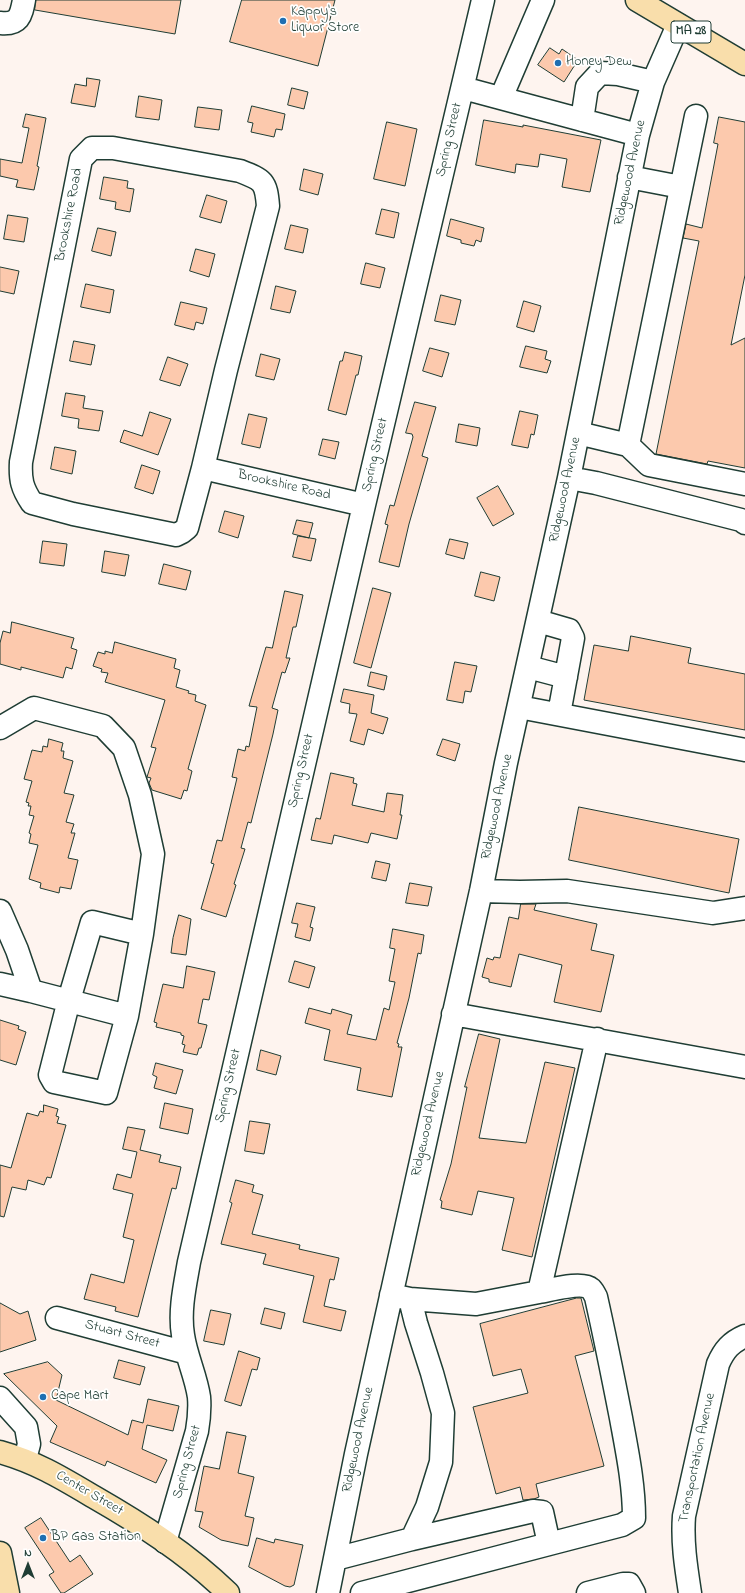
<!DOCTYPE html>
<html>
<head>
<meta charset="utf-8">
<style>
	body { margin:0 }
	#map { position:relative; width:745px; height:1593px; overflow:hidden; background:#fef4ef; font-family:"Indie Flower",sans-serif }
	canvas { display:block }
	.north { position:absolute; left:8px; top:1545px; width:40px; height:40px; -webkit-text-stroke:3px #fff; paint-order:stroke; rotate:0deg; font-size:11px; font-weight:700; line-height:16px; text-align:center; color:#1f3d34 }
	.north::after { content:''; display:block; margin:auto; width:14px; height:18px; background:#1f3d34; clip-path:polygon(50% 0,100% 100%,50% 72%,0 100%) }
</style>
</head>
<body>
<div id="map">
<canvas width="745" height="1593"></canvas>
<div class="north">N</div>
</div>
<script>
const c = document.querySelector('canvas').getContext('2d');
c.lineJoin = 'round';
function fill(path, color) { c.fillStyle = color; c.fill(path, 'evenodd'); }
function trace(path, color, width, dash) { c.strokeStyle = color; c.lineWidth = width; c.lineCap = dash ? 'butt' : 'round'; c.setLineDash(dash || []); c.stroke(path); }
function drawText(font, color, halo, rows, align = 'center') {
  c.font = font + ' "Indie Flower",sans-serif'; c.lineWidth = 3.5; c.setLineDash([]); c.textBaseline = 'middle'; c.strokeStyle = halo; c.fillStyle = color; for (const [text, x, y, turn = 0] of rows) {
    c.save(); c.translate(x, y); c.rotate((+turn || 0) * Math.PI / 180); c.textAlign = isNaN(turn) ? turn : align; if (halo) c.strokeText(text, 0, 0); c.fillText(text, 0, 0); c.restore();
  }
}
const building = new Path2D(`
	M36,0H181L175,34L35,10Z
	M242,0H335L318,66L230,42Z
	M550,48L559,54L562,49L578,60L564,82L538,65Z
	M87,78L100,80L95,107L71,103L75,84L86,86Z
	M292,88L308,92L304,109L288,105Z
	M139,96L162,100L159,120L136,117Z
	M252,106L285,114L282,130L276,129L274,137L251,132L253,123L248,122Z
	M198,107L222,110L219,130L195,127Z
	M26,114L46,118L37,166L39,167L34,190L16,187L18,180L0,176V159L22,163L29,128L23,127Z
	M719,117L745,122V275L731,345L745,338V468L708,461L707,464L656,454L699,241L683,238L686,224L702,228L718,144L714,143Z
	M484,120L523,127V125L601,140L590,192L562,187L567,159L540,154L538,167L516,164L515,173L476,165Z
	M387,122L417,129L405,186L374,179Z
	M304,169L323,174L318,195L300,190Z
	M104,177L128,181L127,188L134,189L130,212L115,209L116,202L100,199Z
	M207,195L227,201L221,223L200,217Z
	M382,209L399,213L394,238L376,234Z
	M8,215L28,218L24,242L4,239Z
	M451,219L484,228L481,242L476,240L474,246L461,243V240L447,236Z
	M291,225L308,229L303,253L285,249Z
	M98,228L116,232L111,256L92,251Z
	M196,249L215,254L209,277L190,271Z
	M366,263L385,268L380,288L361,284Z
	M0,267L19,271L14,294L0,291Z
	M86,284L114,290L110,313L81,307Z
	M276,286L296,291L290,313L271,309Z
	M441,295L461,300L455,325L435,321Z
	M524,301L541,306L534,332L517,327Z
	M181,302L207,308L203,324L196,322L194,330L175,325Z
	M74,341L95,345L91,365L70,361Z
	M526,346L547,351L545,359L551,361L547,373L520,367Z
	M430,348L449,353L442,377L423,371Z
	M345,352L362,356L358,375H356L346,415L328,410L340,361H342Z
	M261,354L280,359L274,380L256,376Z
	M168,357L188,364L180,386L160,380Z
	M66,393L85,396L83,408L103,411L99,431L78,428L79,419L62,416Z
	M415,402L436,407L422,456L428,458L409,524L399,567L379,562L388,525L385,524L390,505L394,506L413,437L412,434L406,433Z
	M520,411L538,415L534,435L531,434L528,448L512,445Z
	M150,412L171,419L158,455L120,442L124,430L142,436Z
	M249,414L267,418L260,448L242,444Z
	M459,424L480,428L477,446L456,442Z
	M323,439L339,442L335,459L319,455Z
	M55,447L76,451L72,474L51,469Z
	M142,465L160,471L153,494L135,488Z
	M498,486L514,514L493,526L477,498Z
	M225,511L244,516L238,538L219,532Z
	M297,520L313,523L309,538L293,534Z
	M298,536L316,539L311,561L293,557Z
	M450,539L468,543L464,559L446,554Z
	M43,541L67,544L64,566L40,563Z
	M105,551L129,555L125,576L102,572Z
	M164,564L191,571L186,590L159,584Z
	M481,572L500,577L494,601L475,596Z
	M373,588L391,593L371,668L354,663Z
	M285,591L303,595L296,627H293L286,658H290L285,673L282,672L272,708L278,710L273,734L251,823L248,822L241,848L245,849L234,884L236,885L226,917L201,909L214,864L211,863L217,840L222,841L237,778L232,777L238,749L245,751L246,746L249,747L257,707L249,706L266,647L272,648Z
	M12,622L74,638L71,648L77,650L72,669L66,667L63,678L21,667V670L0,664V643L3,631L10,633Z
	M631,636L691,648L688,663L745,674V730L584,700L594,645L628,651Z
	M115,642L176,659L174,668L180,670L176,687L189,691L188,693L196,695L195,701L206,705L188,769L192,771L187,791L184,790L181,799L152,790L149,783L151,778L147,777L156,748L151,747L165,700L105,682L108,673L101,672L102,669L93,666L98,652L105,654V651L112,653Z
	M455,662L477,666L471,692L465,691L463,703L447,700Z
	M371,672L387,676L384,690L368,686Z
	M344,689L374,695L371,713L388,718L383,734L368,729L364,745L350,741L357,714L349,713L350,704L341,702Z
	M49,739L63,743L61,751H64L63,758L73,761L64,793L74,795L66,822L74,824L71,833H75L68,858L78,860L71,889L60,887L59,893L40,888L41,883L29,879L38,845L29,843L31,834L29,833L34,816L29,815L31,806H28L29,803L26,802L32,781L24,779L32,750L42,752L43,746L47,747Z
	M443,739L460,744L455,761L437,755Z
	M331,773L354,778L353,783L357,784L352,805L384,812L387,793L403,795L400,815H402L397,839L371,833L368,843L334,835L332,844L311,840L316,818L320,819Z
	M579,807L739,839L729,893L569,860Z
	M376,861L390,864L386,881L372,878Z
	M410,883L432,887L428,906L406,903Z
	M297,903L315,907L310,927L313,928L310,941L295,937L298,924L292,923Z
	M521,904H536L534,910L597,924L591,950L614,955L601,1012L554,1002L562,965L519,954L511,987L489,982V979L482,977L487,958L493,960L494,957L500,958L509,917L518,919Z
	M179,915L191,919L186,955L171,953L173,938Z
	M393,929L424,935L421,954L418,953L409,998L397,1043L399,1044L398,1047H402L392,1097L357,1090L361,1068L324,1060L330,1030L305,1023L309,1008L331,1014L332,1009L352,1015L347,1034L376,1040L384,1008L389,1010L395,982L389,981L395,949L390,948Z
	M295,961L315,967L309,988L289,982Z
	M187,966L215,972L209,1000L203,999L198,1023L207,1025L201,1048H199L197,1055L183,1052L185,1045L182,1044L184,1036L181,1035V1033L156,1027L157,1023L154,1022L163,984L183,988Z
	M0,1020L19,1026L18,1029L26,1032L16,1065L0,1060Z
	M479,1034L500,1039L479,1138L526,1143L545,1062L575,1068L532,1257L502,1250L514,1198L478,1191L472,1215L441,1208L442,1201L440,1200L451,1164L467,1087H465Z
	M261,1050L281,1056L276,1075L257,1070Z
	M156,1063L183,1070L176,1094L154,1088L157,1077L153,1075Z
	M165,1103L193,1109L188,1134L160,1128Z
	M44,1105L58,1109L56,1116L59,1117L57,1123L66,1125L51,1178L47,1177L44,1185L28,1180L26,1190L12,1187L4,1217L0,1216V1165L11,1168L27,1113L38,1116L40,1111L43,1112Z
	M250,1121L270,1124L264,1154L245,1151Z
	M128,1127L145,1130L140,1150L161,1155L159,1162L181,1167L176,1189L172,1188L138,1317L115,1311L116,1307L84,1299L91,1274L124,1283L134,1240L123,1237L133,1194L113,1189L117,1174L131,1178L137,1152L123,1149Z
	M236,1180L254,1185L252,1192L263,1195L252,1234L300,1245L299,1249L339,1258L334,1280L330,1279L324,1306L346,1311L341,1331L303,1322L314,1276L263,1264L266,1254L221,1244L232,1203L230,1202Z
	M577,1298H581L594,1351L575,1356L604,1466L536,1484L539,1497L534,1499L523,1500L520,1487L496,1494L473,1407L528,1393L521,1369L493,1376L480,1324Z
	M0,1303L20,1314L28,1311L36,1340L0,1352Z
	M265,1308L285,1313L281,1329L261,1324Z
	M211,1310L231,1314L224,1345L204,1341Z
	M239,1351L260,1358L257,1370L252,1369L241,1406L225,1401Z
	M119,1360L145,1367L140,1385L114,1378Z
	M48,1362L62,1375L56,1400L128,1435L132,1420L143,1423L148,1399L179,1406L173,1431L147,1425L142,1449L167,1460L156,1483L107,1461L105,1466L50,1442L57,1426L4,1374Z
	M227,1432L246,1436L238,1473L254,1477L245,1516L254,1518L248,1546L221,1540L199,1527L203,1512L195,1511L204,1466L219,1469Z
	M41,1518L70,1562L80,1555L93,1574L64,1593H61L49,1575L54,1572L25,1528Z
	M257,1538L274,1543L275,1539L303,1545L294,1585L290,1587L285,1586L249,1567Z`);
const minor = new Path2D(`
	M0,23C19,25 21,16 24,0
	M463,88L638,135
	M501,98L543,0
	M582,120L587,87L600,73L618,74L653,82
	M629,177L681,187
	M578,433L628,445L649,465L745,484
	M628,445L696,116
	M203,468L187,528L182,532L176,535L73,514L32,503C22,488 20,480 21,462L81,159L92,148H113L240,171C263,180 266,181 268,206L226,370L203,468L364,505
	M569,478L596,483L741,520L745,523
	M538,621L569,630L573,638L559,714
	M528,667L566,677
	M519,707L745,750
	M0,728L34,708L103,726L124,748L140,795L153,854L142,934L127,1016L106,1093L54,1082L50,1075L69,1000L92,922L142,934
	M481,891L520,892L567,891L713,913L745,908
	M0,911L17,950L31,991
	M0,984L31,991L127,1016
	M453,1014L745,1067
	M391,1295L410,1299L416,1323L432,1373L443,1413L441,1462L427,1507L412,1539L533,1511L542,1512L549,1544L622,1525L634,1518C634,1484 627,1451 621,1418C613,1377 605,1337 596,1297C595,1295 593,1291 591,1289C582,1281 551,1290 539,1292L597,1039
	M410,1299L476,1304L539,1292
	M57,1318L187,1353
	M0,1398L26,1427L29,1444L25,1459
	M165,1542L197,1431C199,1419 200,1409 199,1397C196,1376 186,1356 183,1335C179,1311 185,1285 189,1262L364,505L483,0
	M335,1559L412,1539
	M328,1593L356,1454L481,891L506,763L569,478L638,135L653,82L678,25
	M362,1593L549,1544
	M588,1593L623,1584H629L634,1593
	M690,1593C686,1567 682,1542 684,1516L718,1364C724,1350 731,1342 745,1336`);
const major = new Path2D(`
	M637,0L745,64
	M0,1452C36,1462 62,1478 94,1497C141,1524 188,1554 228,1593
	M0,1553L8,1593`);
const markers = [
	[283,21,4,"#1f6fb2"],
	[558,63,4,"#1f6fb2"],
	[43,1397,4,"#1f6fb2"],
	[43,1538,4,"#1f6fb2"]
];
const shields = [
	[691,32,40]
];
const shieldNames = [
	["MA 28",691,32]
];
const poiNames = [
	["Kappy's",291,13],
	["Liquor Store",291,29],
	["Honey Dew",566,63],
	["Cape Mart",51,1397],
	["BP Gas Station",51,1538]
];
const streetNames = [
	["Spring Street",450,140,-77],
	["Ridgewood Avenue",631,173,-78],
	["Brookshire Road",70,215,-79],
	["Spring Street",376,455,-77],
	["Brookshire Road",284,486,13],
	["Ridgewood Avenue",566,490,-78],
	["Spring Street",302,771,-77],
	["Ridgewood Avenue",498,807,-78],
	["Spring Street",229,1086,-77],
	["Ridgewood Avenue",429,1124,-77],
	["Stuart Street",122,1335,15],
	["Ridgewood Avenue",359,1440,-78],
	["Transportation Avenue",698,1458,-78],
	["Spring Street",188,1462,-75],
	["Center Street",89,1494,30]
];
fill(building, '#fcc9ad');
trace(building, '#1f3d34', 1);
trace(minor, '#1f3d34', 25);
trace(major, '#1f3d34', 25);
trace(minor, '#fff', 22);
trace(major, '#f9deab', 22);
for (const [x, y, r, color] of markers) { const dot = new Path2D(); dot.arc(x, y, r, 0, 2 * Math.PI); c.fillStyle = color; c.fill(dot); trace(dot, '#fff', 1.5); }
for (const [x, y, w] of shields) { const box = new Path2D(); box.roundRect(x - w / 2, y - 11, w, 22, 3); c.fillStyle = '#fff'; c.fill(box); trace(box, '#1f3d34', 1); }
drawText('bold 13px', '#1f3d34', null, shieldNames);
drawText('14px', '#1f3d34', '#fff', poiNames, 'left');
drawText('14px', '#1f3d34', '#fff', streetNames);
</script>
</body>
</html>
